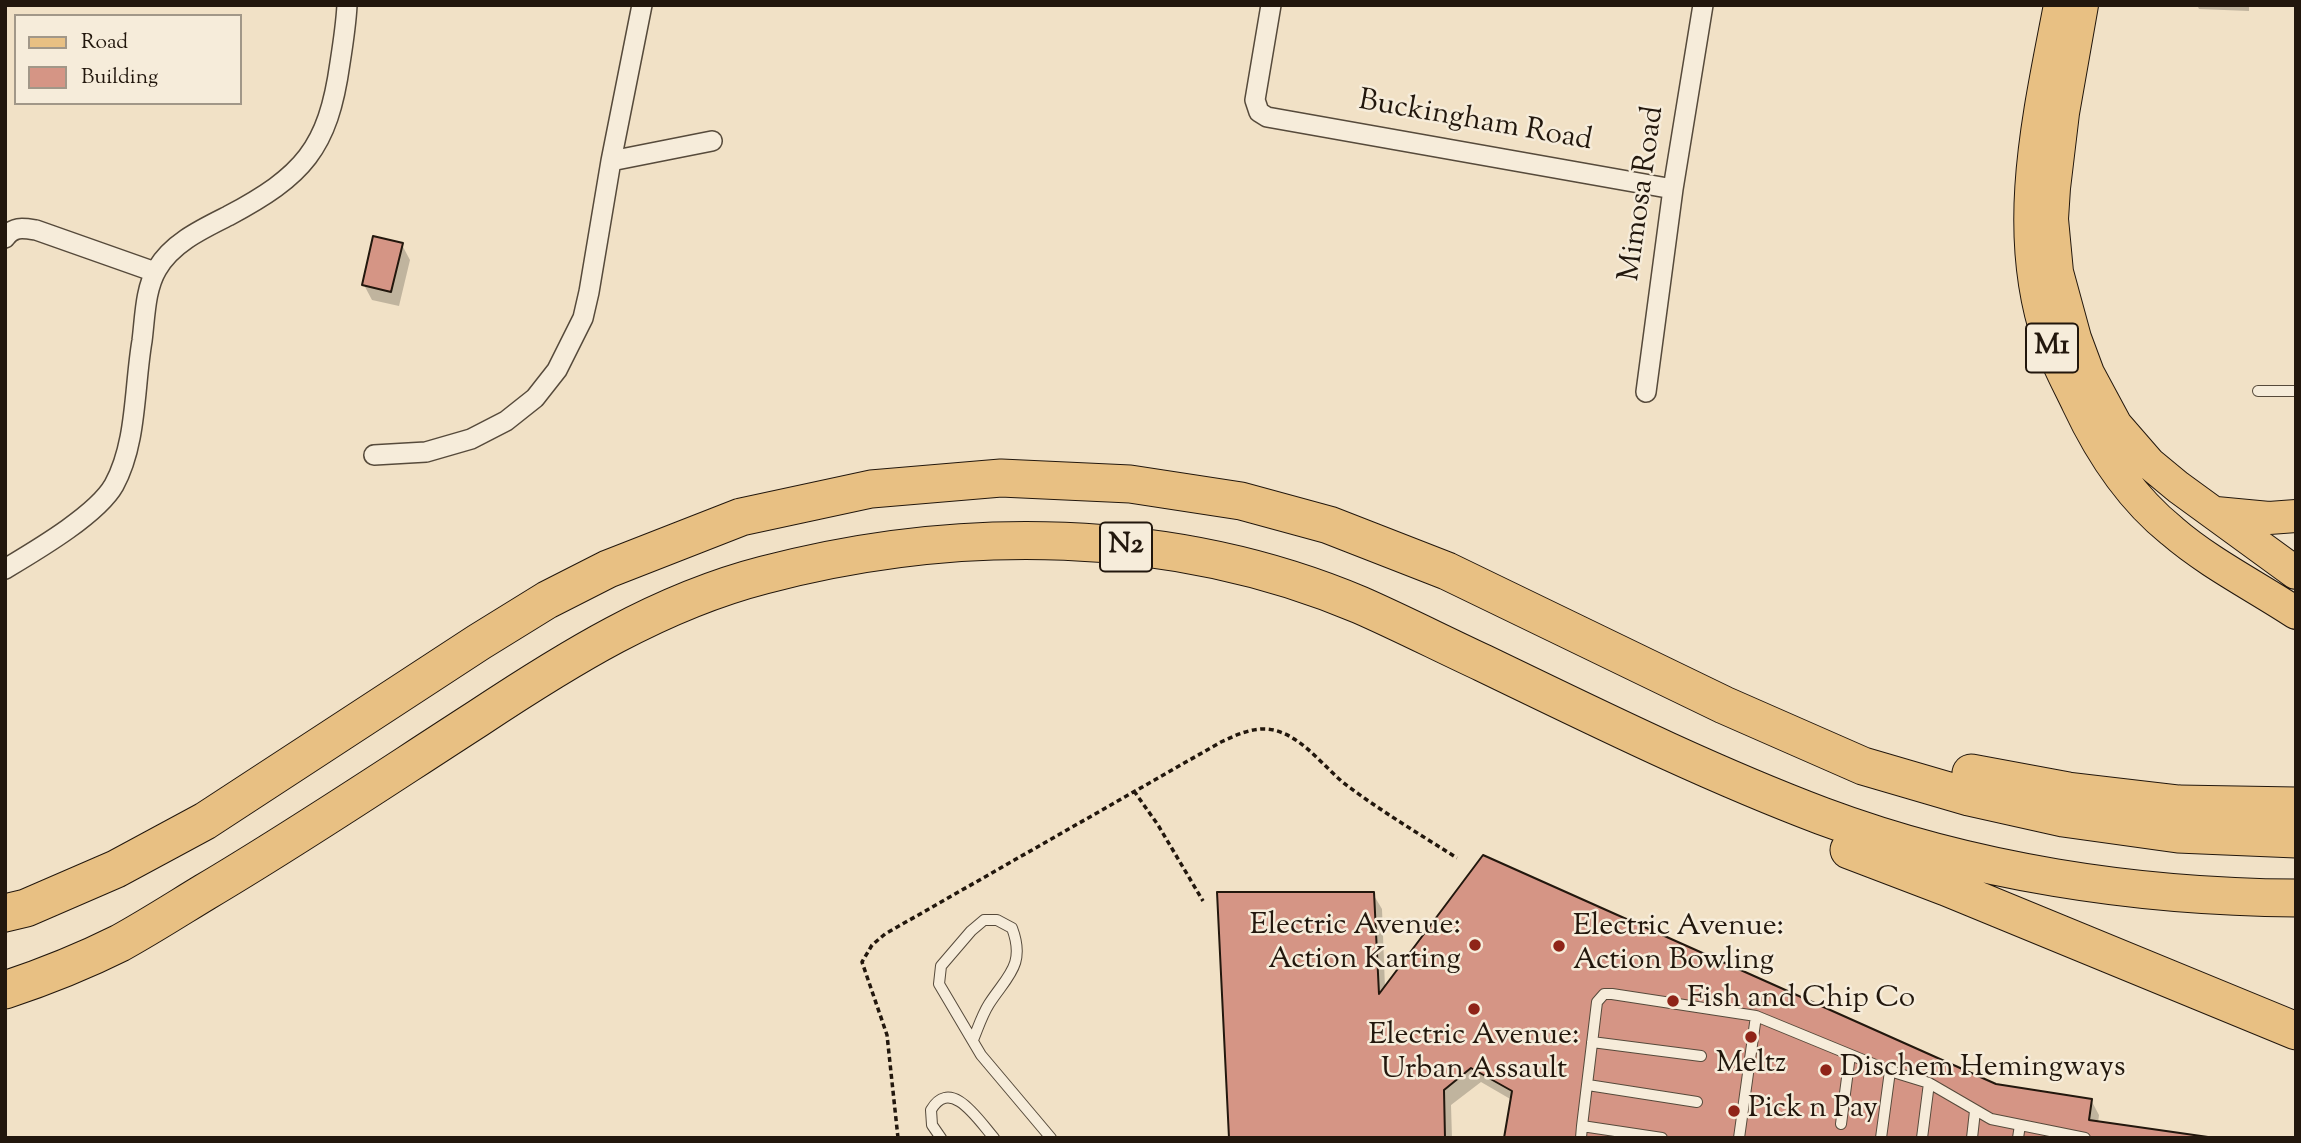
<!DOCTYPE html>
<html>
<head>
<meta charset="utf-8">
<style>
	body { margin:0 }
	#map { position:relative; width:2301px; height:1143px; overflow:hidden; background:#f1e1c6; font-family:"Sorts Mill Goudy",serif }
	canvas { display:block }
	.frame { position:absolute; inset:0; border:7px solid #22170d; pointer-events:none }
	.legend { position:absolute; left:14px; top:14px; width:228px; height:91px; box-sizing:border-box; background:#f6ecda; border:2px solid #a19788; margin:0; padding:9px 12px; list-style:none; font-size:21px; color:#22170d }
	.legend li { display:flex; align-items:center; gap:14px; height:35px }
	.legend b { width:35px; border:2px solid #a19788 }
</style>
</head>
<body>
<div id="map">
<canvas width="2301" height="1143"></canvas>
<div class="frame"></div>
<ul class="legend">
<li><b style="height:9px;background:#e8c083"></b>Road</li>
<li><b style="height:19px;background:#d59585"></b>Building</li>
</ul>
</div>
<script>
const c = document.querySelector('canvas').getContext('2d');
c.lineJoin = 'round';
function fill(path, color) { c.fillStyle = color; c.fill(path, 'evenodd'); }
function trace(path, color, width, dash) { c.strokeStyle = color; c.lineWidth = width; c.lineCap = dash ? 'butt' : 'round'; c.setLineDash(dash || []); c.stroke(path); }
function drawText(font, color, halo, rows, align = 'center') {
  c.font = font + ' "Sorts Mill Goudy",serif'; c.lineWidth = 5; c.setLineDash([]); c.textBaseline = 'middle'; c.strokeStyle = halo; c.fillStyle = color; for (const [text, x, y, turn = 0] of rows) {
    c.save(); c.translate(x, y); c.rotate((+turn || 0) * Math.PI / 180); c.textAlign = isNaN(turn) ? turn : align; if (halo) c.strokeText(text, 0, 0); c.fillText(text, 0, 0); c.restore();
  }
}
const shadow = new Path2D(`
	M2197,5H2249V11L2199,9Z
	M402,245L410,260L399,306L372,300L364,285Z
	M1373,894L1382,909L1385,988L2091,1100L2099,1115L2098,1123L1512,1100L1481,1082L1451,1105L1452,1138H1231Z`);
const building = new Path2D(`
	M373,236L403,243L391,292L362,285Z
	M1483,855L1996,1084L2092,1099L2089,1120L2215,1138H1504L1512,1091L1471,1068L1444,1090L1445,1138H1229L1217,892H1374L1379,994Z`);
const path = new Path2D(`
	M1134,791L1158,825L1203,901
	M898,1138L887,1035L862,962L872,945L885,934L1221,742C1236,735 1251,728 1267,729C1301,732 1324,769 1349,787C1384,813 1421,835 1457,858`);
const service = new Path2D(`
	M2258,391H2296
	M1756,1016L1890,1071L1929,1083L1922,1138
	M973,1040C978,1028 982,1015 989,1004C1007,976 1026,965 1012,928L997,920H984L971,931L941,966L939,984L981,1055L1051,1138
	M1592,1042L1701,1056
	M1929,1083L1991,1119L2085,1138
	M1588,1085L1697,1102
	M1841,1124L1850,1055
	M1582,1126L1597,1002L1604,994H1612L1756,1016L1739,1138
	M941,1138L932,1125L931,1110C951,1076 979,1121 994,1138
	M1581,1138L1582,1126L1662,1138
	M1881,1138L1890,1071
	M1972,1138L1975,1111
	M2018,1138L2020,1125`);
const minor = new Path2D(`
	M1271,5L1255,100L1259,112L1267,117L1673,189
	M611,161L712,141
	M5,238C13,226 23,228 36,230L155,272
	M1646,392L1673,189L1703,5
	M374,455L426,452L471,439L506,421L535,398L557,370L583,318L589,292L611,161L642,5
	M5,569C35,551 97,515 114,485C137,443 134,388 142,341C145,318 145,289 157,269C172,243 202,229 228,216C303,176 328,149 340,63C343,44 346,25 347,5`);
const primary = new Path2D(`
	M2060,5C2039,115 2011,231 2049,341C2057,363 2068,383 2078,404C2100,451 2131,498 2172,531C2209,563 2255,586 2296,613
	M2082,5L2063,113L2054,188L2052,219L2057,272L2075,338L2088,373L2116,425L2149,463L2178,487L2296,573
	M2216,513L2269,518L2296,516`);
const motorway = new Path2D(`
	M1971,773L2068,791L2179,804L2296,806
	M1849,850L1946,887L2296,1031
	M5,913L26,908L116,869L205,821L479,642L547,600L608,569L741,517L871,489L1001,478L1130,484L1241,501L1329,525L1447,571L1724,705L1863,766L1969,797L2063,818L2178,834L2296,839
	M5,990C44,977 84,961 120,943C149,927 177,909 205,892C298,837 387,777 477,719C566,660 659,602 764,575C958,524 1173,526 1360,605C1401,623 1442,644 1483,663C1595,717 1706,772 1822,816C1972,872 2136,897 2296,898`);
const markers = [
	[1475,945,7,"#8f2418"],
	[1559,946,7,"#8f2418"],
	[1673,1001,7,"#8f2418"],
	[1474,1009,7,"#8f2418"],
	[1751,1037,7,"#8f2418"],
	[1826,1070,7,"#8f2418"],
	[1734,1111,7,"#8f2418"]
];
const shields = [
	[2052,348,52],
	[1126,547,52]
];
const shieldNames = [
	["M1",2052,348],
	["N2",1126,547]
];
const streetNames = [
	["Buckingham Road",1475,123,10],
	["Mimosa Road",1644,194,-82]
];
const poiNames = [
	["Electric Avenue:",1461,928,"right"],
	["Action Karting",1461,962,"right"],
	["Electric Avenue:",1573,929],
	["Action Bowling",1573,963],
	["Fish and Chip Co",1687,1001],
	["Electric Avenue:",1474,1038,"center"],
	["Urban Assault",1474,1072,"center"],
	["Meltz",1751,1066,"center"],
	["Dischem Hemingways",1840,1070],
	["Pick n Pay",1748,1111]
];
fill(shadow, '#0003');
fill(building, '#d59585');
trace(building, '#22170d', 2);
trace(service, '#564a3b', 12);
trace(minor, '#564a3b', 22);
trace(primary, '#22170d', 34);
trace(motorway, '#22170d', 39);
trace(path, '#22170d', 3.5, [5, 3.5]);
trace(service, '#f6ecda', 10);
trace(minor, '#f6ecda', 19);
trace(primary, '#e8c083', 32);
trace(motorway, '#e8c083', 37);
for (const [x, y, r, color] of markers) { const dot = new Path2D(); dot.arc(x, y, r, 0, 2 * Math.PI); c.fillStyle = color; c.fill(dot); trace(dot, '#f6ecda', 2.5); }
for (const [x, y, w] of shields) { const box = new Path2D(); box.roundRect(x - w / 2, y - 24.5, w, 49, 5); c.fillStyle = '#f6ecda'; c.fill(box); trace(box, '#22170d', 2); }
drawText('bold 28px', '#22170d', null, shieldNames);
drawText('30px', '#22170d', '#f6ecda', streetNames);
drawText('30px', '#22170d', '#f6ecda', poiNames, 'left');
</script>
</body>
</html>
